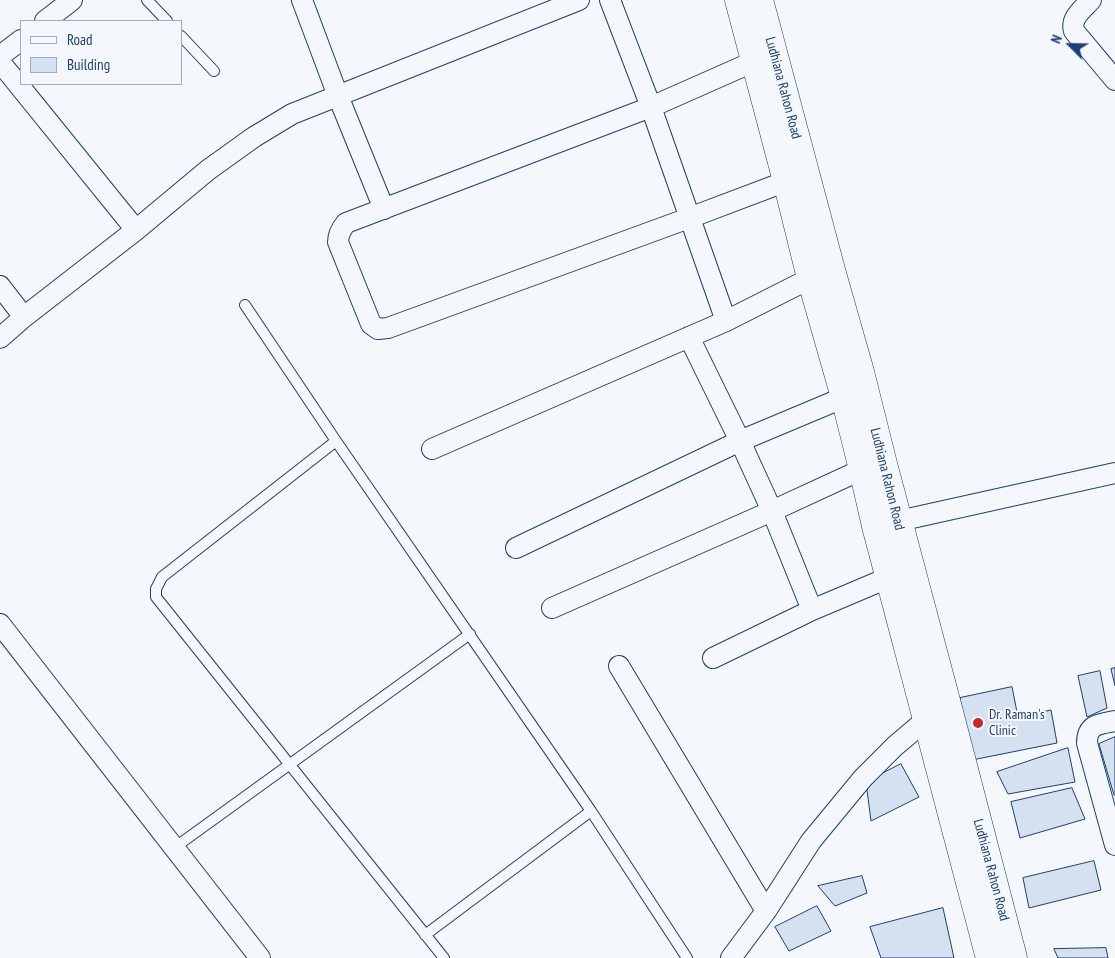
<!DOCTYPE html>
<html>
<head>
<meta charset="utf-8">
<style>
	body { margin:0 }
	#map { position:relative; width:1115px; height:958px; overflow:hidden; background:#f4f7fb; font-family:"PT Sans Narrow",sans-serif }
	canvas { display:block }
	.legend { position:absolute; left:20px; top:20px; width:162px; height:65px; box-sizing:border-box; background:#f4f7fb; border:1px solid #9eadc5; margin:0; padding:6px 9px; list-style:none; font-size:15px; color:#1d3f73 }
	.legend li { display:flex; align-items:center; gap:10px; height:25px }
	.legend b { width:25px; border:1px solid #9eadc5 }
	.north { position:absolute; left:1045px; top:20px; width:50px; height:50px; -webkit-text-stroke:4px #f4f7fb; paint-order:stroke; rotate:293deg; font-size:14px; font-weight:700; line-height:20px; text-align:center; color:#1d3f73 }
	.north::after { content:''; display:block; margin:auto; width:18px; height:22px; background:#1d3f73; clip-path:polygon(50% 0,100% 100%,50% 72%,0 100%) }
</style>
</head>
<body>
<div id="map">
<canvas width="1115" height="958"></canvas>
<ul class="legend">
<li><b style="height:6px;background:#f4f7fb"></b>Road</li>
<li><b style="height:14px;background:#d5e0f0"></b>Building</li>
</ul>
<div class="north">N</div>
</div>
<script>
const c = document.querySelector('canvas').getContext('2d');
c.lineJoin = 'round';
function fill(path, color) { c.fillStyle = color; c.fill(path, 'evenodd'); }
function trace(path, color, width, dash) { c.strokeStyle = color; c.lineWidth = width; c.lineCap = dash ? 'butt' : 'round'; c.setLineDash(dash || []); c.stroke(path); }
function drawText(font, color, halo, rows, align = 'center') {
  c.font = font + ' "PT Sans Narrow",sans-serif'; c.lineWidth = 4; c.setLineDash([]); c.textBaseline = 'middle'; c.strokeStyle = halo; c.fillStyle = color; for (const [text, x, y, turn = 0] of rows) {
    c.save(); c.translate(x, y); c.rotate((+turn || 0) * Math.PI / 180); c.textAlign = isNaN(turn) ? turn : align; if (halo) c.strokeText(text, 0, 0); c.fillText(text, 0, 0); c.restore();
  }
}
const building = new Path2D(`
	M1115,668V686L1111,669Z
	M1100,671L1107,708L1087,717L1078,676Z
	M1012,687L1018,717L1051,710L1057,743L972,760L960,698Z
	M1115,737V795H1114L1099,744Z
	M1068,748L1075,782L1008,794L997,772Z
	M901,764L919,797L871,821L866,782Z
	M1072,788L1085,819L1020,838L1011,802Z
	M1094,861L1101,890L1029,908L1023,878Z
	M862,876L867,893L835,906L818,886Z
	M817,906L831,931L789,951L775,927Z
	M943,908L954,958H881L870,927Z
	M1106,948L1108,958H1058L1054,949Z`);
const lane = new Path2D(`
	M147,0L167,21
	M181,36L214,71
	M245,305L336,441L591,811L687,958
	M336,441L162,577L156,589V597L444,958
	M174,848L470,634
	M425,935L591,811`);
const street = new Path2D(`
	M302,0L338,96L384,209
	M610,0L651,107L726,321
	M1091,0C1083,9 1070,18 1074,31L1115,80
	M45,21L72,0
	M0,56L21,40
	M755,61L651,107L346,223C341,229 338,234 338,242L371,324L378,329L388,328L689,218L787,181
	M0,62L136,230
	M0,286L24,317L0,338
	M24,317L136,230L208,170L254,137L292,114L579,0
	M689,337L740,441L772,511L812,610
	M432,449L726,321L811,278
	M885,524L1115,473
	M516,548L740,441L845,397
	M552,608L772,511L863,469
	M0,624L260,958
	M713,658L812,610L890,577
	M619,666L766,911
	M1115,721C1099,724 1087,724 1087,743L1115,845
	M731,958L766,911L811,841L863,778L895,746L927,719L939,715`);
const primary = new Path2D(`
	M739,0L787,181L811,278L845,397L863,469L876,526L990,958
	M759,0L831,270L860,372L883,464L949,712L1013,958`);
const markers = [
	[978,723,6,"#c62828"]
];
const streetNames = [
	["Ludhiana Rahon Road",783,88,75],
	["Ludhiana Rahon Road",887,479,76],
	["Ludhiana Rahon Road",991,870,75]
];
const poiNames = [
	["Dr. Raman's",989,715],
	["Clinic",989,731]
];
fill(building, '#d5e0f0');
trace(building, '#1d3f73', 1);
trace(lane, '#1d3f73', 12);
trace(street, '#1d3f73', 22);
trace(primary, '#1d3f73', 29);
trace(lane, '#f4f7fb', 10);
trace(street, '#f4f7fb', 20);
trace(primary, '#f4f7fb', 28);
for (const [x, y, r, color] of markers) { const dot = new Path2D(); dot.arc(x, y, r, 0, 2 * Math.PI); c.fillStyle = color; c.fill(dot); trace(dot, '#f4f7fb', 2); }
drawText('14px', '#1d3f73', '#f4f7fb', streetNames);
drawText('14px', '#1d3f73', '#f4f7fb', poiNames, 'left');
</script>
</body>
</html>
